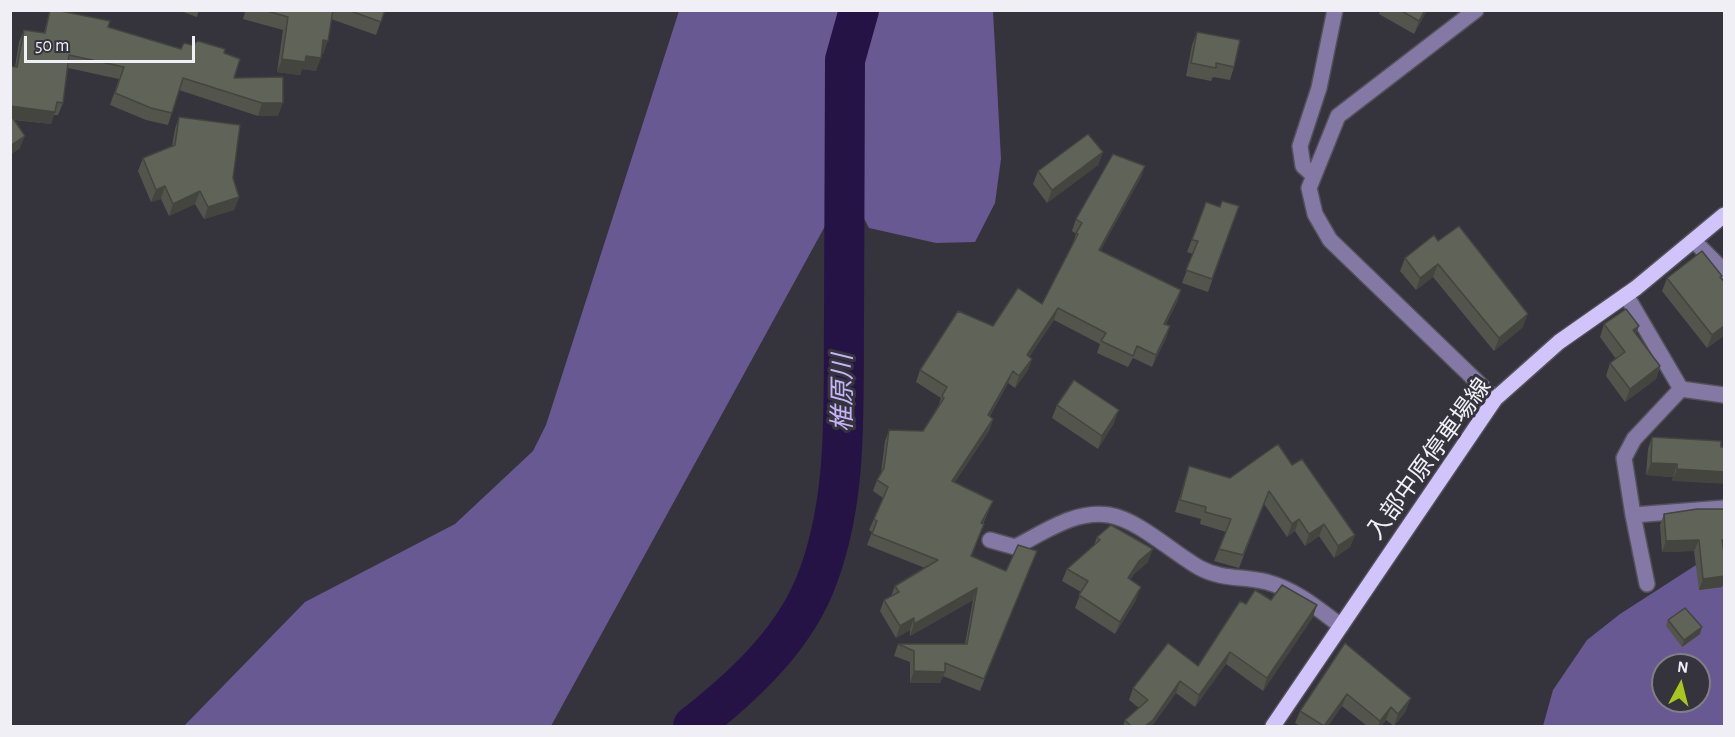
<!DOCTYPE html>
<html>
<head>
<meta charset="utf-8">
<style>
	body { margin:0 }
	#map { position:relative; width:1735px; height:737px; overflow:hidden; background:#35333c; font-family:"Alegreya Sans",sans-serif }
	canvas { display:block }
	.frame { position:absolute; inset:0; border:12px solid #f0eff5; pointer-events:none }
	.north { position:absolute; left:1651px; top:653px; width:60px; height:60px; box-sizing:border-box; background:#35333c; border:2px solid #807e86; border-radius:50%; rotate:7deg; font-size:16px; font-weight:700; line-height:24px; text-align:center; color:#f0eff5 }
	.north::after { content:''; display:block; margin:auto; width:21px; height:27px; background:#a8c71d; clip-path:polygon(50% 0,100% 100%,50% 72%,0 100%) }
	.scale { position:absolute; left:24px; top:36px; width:171px; height:27px; box-sizing:border-box; border:3px solid #f0eff5; border-top:0; padding-left:8px; font-size:18px; line-height:21px; white-space:nowrap; color:#f0eff5; -webkit-text-stroke:4px #35333c; paint-order:stroke }
</style>
</head>
<body>
<div id="map">
<canvas width="1735" height="737"></canvas>
<div class="frame"></div>
<div class="north">N</div>
<div class="scale">50 m</div>
</div>
<script>
const c = document.querySelector('canvas').getContext('2d');
c.lineJoin = 'round';
function fill(path, color) { c.fillStyle = color; c.fill(path, 'evenodd'); }
function trace(path, color, width, dash) { c.strokeStyle = color; c.lineWidth = width; c.lineCap = dash ? 'butt' : 'round'; c.setLineDash(dash || []); c.stroke(path); }
function drawText(font, color, halo, rows, align = 'center') {
  c.font = font + ' "Alegreya Sans","Noto Sans JP",sans-serif'; c.lineWidth = 6; c.setLineDash([]); c.textBaseline = 'middle'; c.strokeStyle = halo; c.fillStyle = color; for (const [text, x, y, turn = 0] of rows) {
    c.save(); c.translate(x, y); c.rotate((+turn || 0) * Math.PI / 180); c.textAlign = isNaN(turn) ? turn : align; if (halo) c.strokeText(text, 0, 0); c.fillText(text, 0, 0); c.restore();
  }
}
const forest = new Path2D(`
	M679,11H993L1001,159L995,203L975,242L936,243L869,228L847,186L551,726H184L305,602L455,524L533,451L546,425Z
	M1724,547V726H1543L1553,690L1587,640L1620,614ZM1663,665H1699V701H1663Z`);
const river = new Path2D(`
	M693,726C740,689 790,644 814,587C849,503 843,408 844,319C844,232 845,146 845,60L859,10`);
const minor = new Path2D(`
	M1476,10L1338,116L1309,188L1315,214L1330,240L1495,399
	M1313,175L1303,166L1300,146L1319,88L1335,10
	M1694,241L1724,271
	M1626,295L1681,389
	M1681,389L1634,439L1624,458L1633,515L1724,508
	M1681,389L1724,395
	M1633,515L1647,584
	M990,540L1015,547C1045,532 1074,510 1109,515C1139,520 1173,553 1200,568C1222,580 1244,576 1267,582C1296,590 1317,608 1341,626`);
const major = new Path2D(`
	M1273,726L1495,399L1559,342L1636,288L1724,215`);
const wall = new Path2D(`
	M50,10L108,27L181,49L224,53L234,78L278,116H258L179,90L168,125L146,120L110,105L119,79L68,68L63,103L58,115H54L51,124L14,120L20,148L10,155V66L15,67L19,42L24,30L44,33Z
	M178,10H199L197,17Z
	M240,10H385L376,35L331,19L323,54H321L316,71L302,69L300,75L277,72L283,30L243,19L245,12Z
	M1380,10H1427L1414,34L1379,14Z
	M1197,32L1234,67L1230,80L1213,77L1211,81L1186,76L1192,45Z
	M179,117L233,178L239,197L234,210L204,219L195,204L169,216L161,199L151,202L138,171L143,158L172,146L175,129Z
	M1103,152L1098,165L1047,203L1033,184L1038,171Z
	M1145,166L1141,177L1100,251L1181,290L1177,302L1166,324L1170,326L1166,338L1152,367L1133,358L1128,367L1097,353L1100,344L1054,320L1029,357L1032,359L1028,370L1015,388L1008,383L990,416L993,419L989,431L955,482L993,501L983,524L972,556L1006,571L1037,551L1032,562L980,691L943,676L940,683H910V662L894,656L898,644H965L973,600L910,636V630L896,638L880,611L884,600L891,596L895,586L925,568L867,545L872,532L869,530L883,498L873,491L877,480L881,473L885,441L889,430L923,431L938,407L941,398L916,382L920,370L993,326L1042,304L1072,245L1076,234L1072,231L1076,219Z
	M1206,202L1220,207L1239,206L1208,292L1182,283L1193,254L1187,252Z
	M1438,241L1523,327L1494,351L1433,277L1416,290L1400,271L1405,258Z
	M1722,276L1721,278L1725,283V335L1707,348L1662,291L1667,278Z
	M1604,324L1636,334L1660,366L1656,379L1625,402L1606,376L1610,363L1616,359L1600,337Z
	M1057,405L1114,423L1098,449L1052,418Z
	M1652,437L1721,447L1672,481L1673,477L1646,475L1648,449Z
	M1292,465L1355,535L1350,547L1334,558L1319,536L1305,546L1295,531L1287,537L1264,504L1239,568L1214,561L1226,532L1200,524L1201,519L1175,512L1189,466L1230,478Z
	M1725,509V552H1724L1725,580L1722,587L1699,590L1694,551L1662,552L1660,525L1664,514Z
	M1097,537L1148,562L1134,574L1130,580L1136,600L1115,634L1075,608L1081,592L1062,581L1067,569L1094,545Z
	M1271,600L1313,617L1263,691L1226,664L1195,707L1176,693L1152,726H1123L1125,720L1139,708L1129,700L1133,688L1198,666L1246,604Z
	M1668,620L1700,634L1682,647L1666,626Z
	M1345,643L1406,711L1394,726L1386,720L1381,726H1367L1342,706L1328,726H1300L1295,723L1300,711Z`);
const shadedWall = new Path2D(`
	M1425,10H1427L1414,34L1419,21Z
	M323,40L328,41L323,54L318,53Z
	M306,56L321,58L316,71L302,69L300,75L277,72L282,59Z
	M262,103H283L278,116H258Z
	M10,106L55,112L51,124L10,119Z
	M25,136L20,148L10,155V146Z
	M1103,152L1098,165L1047,203L1052,190Z
	M1145,166L1141,177L1094,262L1099,250Z
	M165,186L161,199L151,202L156,190Z
	M200,191L195,204L169,216L173,204Z
	M239,197L234,210L204,219L208,207Z
	M1438,264L1433,277L1416,290L1420,278Z
	M1181,290L1177,302L1160,335L1164,324Z
	M1058,308L1054,320L1023,367L1027,355Z
	M1528,314L1523,327L1494,351L1499,338Z
	M1725,325V335L1707,348L1712,335Z
	M1170,326L1166,338L1152,367L1156,355Z
	M1639,326L1634,339L1633,330Z
	M1032,359L1028,370L1015,388L1019,376Z
	M1660,366L1656,379L1625,402L1630,389Z
	M1013,371L1008,383L984,426L988,415Z
	M1119,410L1114,423L1098,449L1102,436Z
	M993,419L989,431L948,492L952,481Z
	M1651,463L1677,464L1673,477L1646,475Z
	M1677,469L1725,472V484L1672,481Z
	M993,501L988,512L977,535L981,523Z
	M1299,519L1295,531L1287,537L1292,524Z
	M1324,524L1319,536L1305,546L1309,534Z
	M1355,535L1350,547L1334,558L1338,546Z
	M1699,540L1694,551L1662,552L1666,541Z
	M1722,540H1725V552L1718,551Z
	M1153,549L1148,562L1134,574L1123,591L1128,578L1139,561Z
	M1725,576V580L1722,587L1699,590L1703,579Z
	M1141,587L1136,600L1115,634L1120,622Z
	M977,588L973,600L910,636L914,624Z
	M1317,605L1313,617L1263,691L1267,678Z
	M914,618L910,630L896,638L900,626Z
	M1702,627L1700,634L1682,647L1684,640Z
	M1230,652L1226,664L1195,707L1199,695Z
	M914,671L945,672L940,683H910Z
	M1180,681L1176,693L1152,726H1145Z
	M1347,694L1342,706L1328,726H1324Z
	M1411,698L1406,711L1394,726L1398,714Z
	M1391,707L1386,720L1381,726H1378L1380,721Z`);
const building = new Path2D(`
	M50,10H56L110,21L108,27L181,49L184,43L192,45L198,41L225,49L224,53L240,59L234,78L283,77V103H262L183,78L172,113L151,108L115,93L124,67L69,55L63,103L57,102L55,112L10,106V66L17,67L24,30L45,33Z
	M264,10H333L328,41L323,40L321,58L306,56L305,62L282,59L288,17Z
	M348,10H385L381,22Z
	M1400,10H1425L1419,21Z
	M1197,32L1240,40L1234,67L1216,63V68L1191,63Z
	M10,114L25,136L10,146Z
	M179,117L240,125L233,178L239,197L208,207L200,191L173,204L165,186L156,190L143,158L175,145Z
	M1088,134L1103,152L1052,190L1038,171Z
	M1113,154L1145,166L1099,250L1181,290L1164,324L1170,326L1156,355L1137,346L1133,356L1101,341L1106,333L1058,308L1027,355L1032,359L1019,376L1013,371L988,415L993,419L952,481L993,501L981,523L984,524L971,556L1006,571L1018,545L1037,551L984,679L945,663V672L914,671V651L898,644H967L977,588L914,624V618L900,626L884,600L899,592L895,586L938,560L872,534L877,521L874,519L888,487L877,480L884,468L889,430L923,431L944,398L942,396L947,387L920,370L958,311L993,326L1018,288L1042,304L1078,234L1076,233L1082,223L1076,219Z
	M1222,201L1239,206L1212,279L1186,270L1198,241L1192,240L1206,202L1220,207Z
	M1459,226L1528,314L1499,338L1438,264L1420,278L1405,258L1434,235L1438,241Z
	M1702,251L1722,276L1720,277L1725,283V325L1712,335L1667,278Z
	M1626,309L1639,326L1633,330L1660,366L1630,389L1610,363L1625,352L1604,324Z
	M1074,380L1119,410L1102,436L1057,405Z
	M1652,437L1721,441V447H1725V472L1677,469V464L1651,463Z
	M1278,444L1292,465L1302,459L1355,535L1338,546L1324,524L1309,534L1299,519L1292,524L1269,491L1243,555L1219,549L1231,519L1205,512L1206,507L1180,500L1189,466L1230,478Z
	M1697,509H1725V540H1722L1725,560V576L1703,579L1699,540L1666,541L1664,514Z
	M1111,525L1153,549L1139,561L1128,578L1141,587L1120,622L1079,595L1088,581L1067,569L1100,540L1097,537Z
	M1282,585L1317,605L1267,678L1230,652L1199,695L1180,681L1153,720L1145,726H1131L1125,720L1148,700L1133,688L1168,643L1198,666L1240,601L1246,604L1255,590L1271,600Z
	M1685,608L1702,627L1684,640L1668,620Z
	M1345,643L1411,698L1398,714L1391,707L1380,721L1347,694L1324,726L1300,711Z`);
const streetNames = [
	["入部中原停車場線",1429,459,-54]
];
const waterNames = [
	["椎原川",843,393,-90]
];
fill(forest, '#695992');
trace(river, '#261346', 40);
trace(minor, '#53515a', 18);
trace(major, '#53515a', 18);
trace(minor, '#8479a5', 15);
trace(major, '#d1c4fa', 15);
fill(wall, '#53554c');
fill(shadedWall, '#43453e');
fill(building, '#606358');
trace(building, '#43453e', 1.5);
drawText('24px', '#f0eff5', '#35333c', streetNames);
drawText('italic 26px', '#c5b3f8', '#35333c', waterNames);
</script>
</body>
</html>
